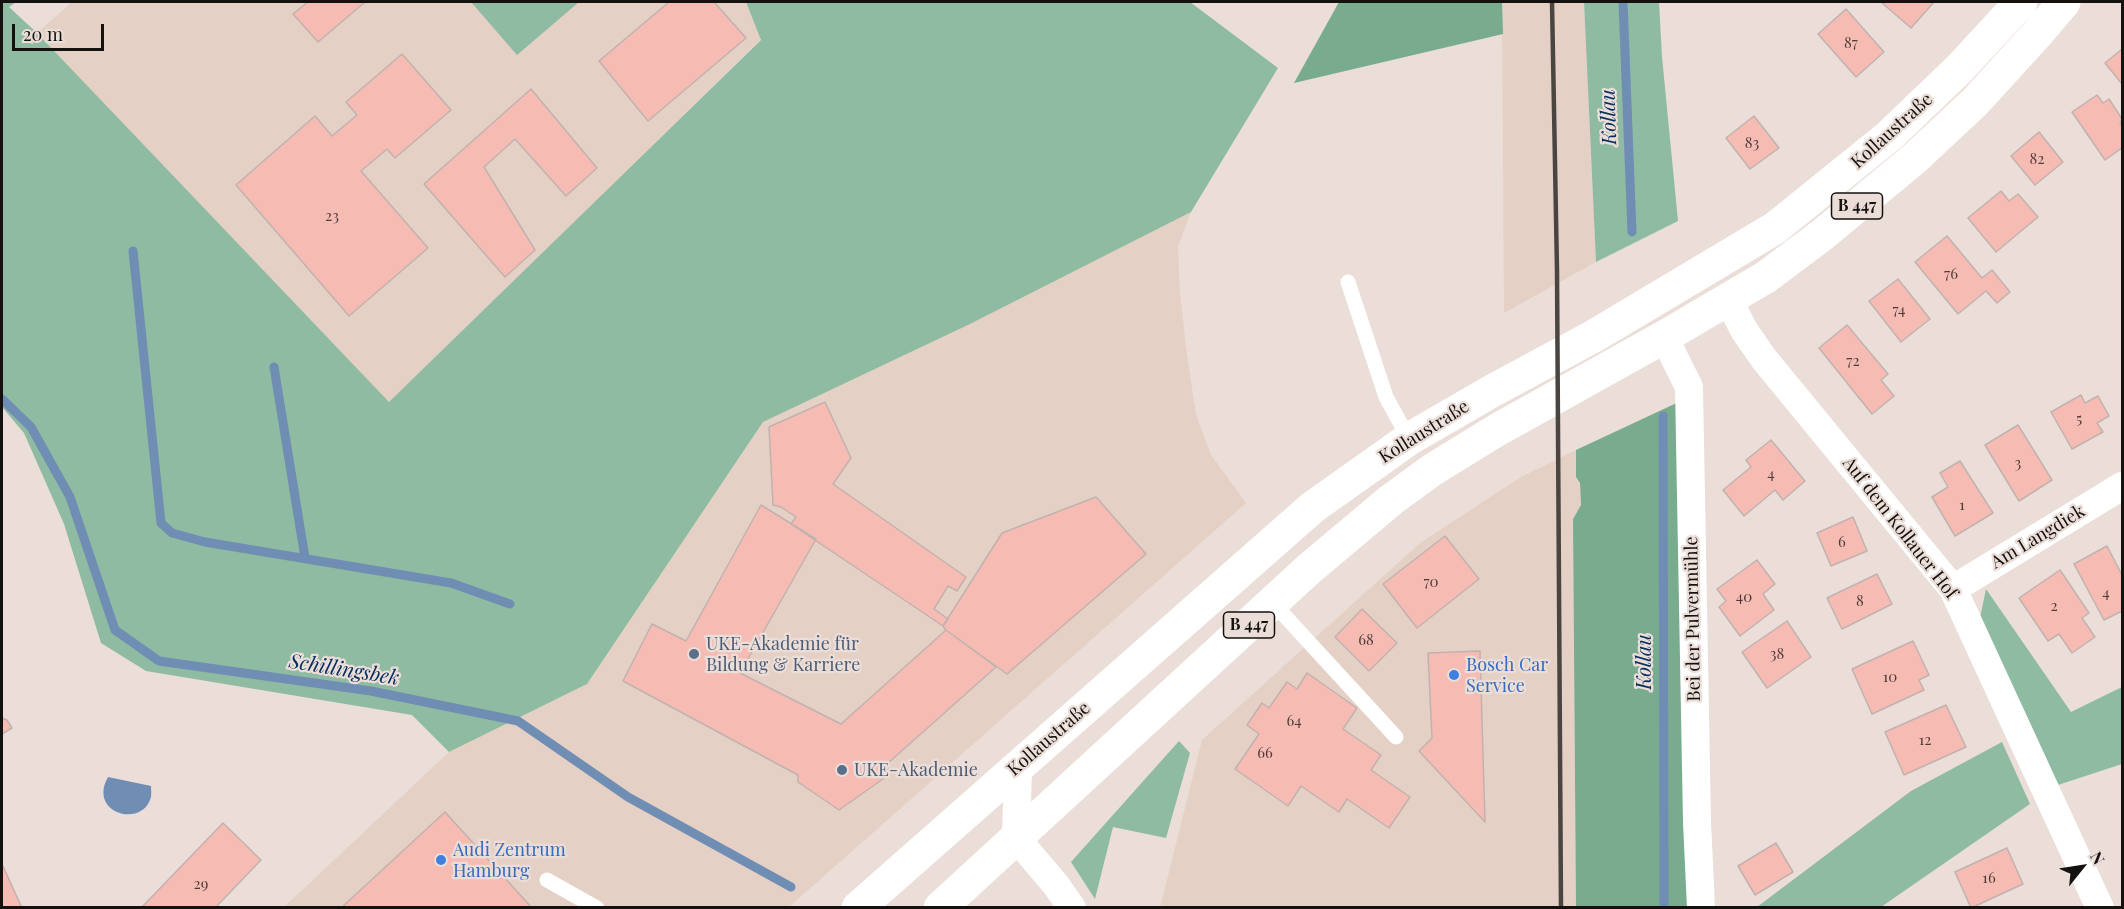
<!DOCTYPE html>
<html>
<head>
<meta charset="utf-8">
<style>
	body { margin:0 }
	#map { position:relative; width:2124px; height:909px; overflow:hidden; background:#ebddd7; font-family:"Playfair Display",serif }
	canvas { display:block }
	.frame { position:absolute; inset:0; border:3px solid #15110f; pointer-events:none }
	.north { position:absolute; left:2052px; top:837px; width:60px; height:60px; -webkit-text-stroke:4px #ebddd7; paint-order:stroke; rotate:60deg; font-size:16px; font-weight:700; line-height:24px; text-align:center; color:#15110f }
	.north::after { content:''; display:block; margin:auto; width:21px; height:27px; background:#15110f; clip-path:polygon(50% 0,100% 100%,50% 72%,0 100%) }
	.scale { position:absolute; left:12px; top:24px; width:92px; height:27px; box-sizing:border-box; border:3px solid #15110f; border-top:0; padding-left:8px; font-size:18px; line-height:21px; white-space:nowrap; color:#15110f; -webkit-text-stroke:4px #ebddd7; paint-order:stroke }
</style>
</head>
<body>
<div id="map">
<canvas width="2124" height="909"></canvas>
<div class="frame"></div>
<div class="north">N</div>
<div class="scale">20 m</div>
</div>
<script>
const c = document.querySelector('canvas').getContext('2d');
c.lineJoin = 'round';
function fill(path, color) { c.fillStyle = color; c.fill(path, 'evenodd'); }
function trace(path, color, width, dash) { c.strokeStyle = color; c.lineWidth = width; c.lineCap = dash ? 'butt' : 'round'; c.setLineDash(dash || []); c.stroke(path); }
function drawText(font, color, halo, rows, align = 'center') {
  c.font = font + ' "Playfair Display",serif'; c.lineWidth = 4.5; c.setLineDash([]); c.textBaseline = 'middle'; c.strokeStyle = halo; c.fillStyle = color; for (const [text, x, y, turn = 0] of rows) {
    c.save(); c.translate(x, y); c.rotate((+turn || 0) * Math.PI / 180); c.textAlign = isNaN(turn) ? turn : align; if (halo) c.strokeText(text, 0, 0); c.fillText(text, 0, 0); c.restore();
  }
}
const built = new Path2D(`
	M72,2H746L761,39L389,403L37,33Z
	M1502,2H1584L1596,262L1504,313Z
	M1191,212L1178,247L1180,293L1186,347L1196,415L1211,455L1246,503L789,907L283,908L449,752L587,684L763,422L970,324Z
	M1576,450V477L1580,483L1581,505L1573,519L1576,907L1160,908L1202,740L1420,543L1521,477Z`);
const green = new Path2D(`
	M2,2H16L9,7L37,33L389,402L761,40L746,2H1190L1278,68L1191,212L970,324L763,422L587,684L449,752L412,715L146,671L101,643L64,524L24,433L2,407Z
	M471,2H579L517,55Z
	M1584,2H1659L1662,57L1678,221L1596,262Z
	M1986,589L2071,712L2122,687V764L2058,785L1980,618Z
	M1179,741L1190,753L1166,838L1113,827L1095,899L1071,862Z
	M2002,742L2030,804L1881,907H1757L1911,791Z`);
const forest = new Path2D(`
	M1339,2H1502L1503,34L1294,83Z
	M1683,400L1692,907H1576L1573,519L1581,505L1580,483L1576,477V450Z`);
const water = new Path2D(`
	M108,777L151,786C151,790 152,796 150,800C139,828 88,812 108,777Z`);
const stream = new Path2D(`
	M1623,2L1632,232
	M133,251L161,523L172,533L205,542L451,583L510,604
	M274,367L305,558
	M2,399L31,427L70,497L115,630L159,661L371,691L518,721L628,797L791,887
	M1663,416L1664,908`);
const building = new Path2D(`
	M308,2H365L318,42L293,14Z
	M669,2H714L746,38L648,121L599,61Z
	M1881,2H1934L1911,28Z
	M1846,9L1884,52L1856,77L1818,34Z
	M2122,49V84L2105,63Z
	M402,54L451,110L395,158L387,149L361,171L428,248L349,316L236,185L315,116L332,136L357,115L346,102Z
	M531,89L597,168L566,196L515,139L484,167L535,250L505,277L424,184Z
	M2097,95L2103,103L2109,99L2122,119L2120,123L2122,127V148L2105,160L2072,112Z
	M1754,116L1779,148L1750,169L1726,138Z
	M2039,132L2063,162L2035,185L2011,156Z
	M2001,191L2009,201L2018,194L2038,217L1996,252L1968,218Z
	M1947,236L1982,278L1992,270L2010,292L1997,303L1986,291L1958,314L1915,262Z
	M1898,279L1930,319L1901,342L1869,301Z
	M1847,325L1888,374L1881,380L1894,396L1872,414L1819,348Z
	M2081,395L2085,403L2098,396L2109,416L2097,423L2103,432L2072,449L2051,412Z
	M825,402L851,458L833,484L966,577L957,591L948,586L934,609L948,619L943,626L791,524L796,517L781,507L773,505L769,427Z
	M2018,425L2052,480L2019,501L1985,445Z
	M1771,440L1805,481L1783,500L1775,490L1744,516L1723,490L1751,467L1746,460Z
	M1960,461L1993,513L1955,536L1932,497L1948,487L1940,473Z
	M1096,497L1146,554L1007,674L946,630L943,626L1002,533Z
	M761,505L816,539L740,673L841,724L946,630L996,667L887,764L890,774L839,810L798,782V775L623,681L652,624L686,641Z
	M1853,517L1867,551L1831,566L1817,533Z
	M1445,536L1479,579L1417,628L1383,584Z
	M2107,546L2122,575V611L2104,620L2074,564Z
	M1757,560L1775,584L1763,594L1774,610L1740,636L1719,607L1726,601L1717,589Z
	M2060,570L2089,613L2082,618L2095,637L2072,653L2059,634L2048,641L2019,598Z
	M1877,574L1892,604L1842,629L1827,598Z
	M1362,609L1397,643L1369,671L1335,637Z
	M1787,621L1811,657L1767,688L1742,652Z
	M1913,641L1929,675L1919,680L1924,690L1872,714L1852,669Z
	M1480,651L1485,822L1419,751L1432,738L1428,653Z
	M1307,673L1357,708L1343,729L1381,755L1371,770L1410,797L1389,828L1347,799L1339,812L1301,786L1288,806L1235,769L1259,734L1247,725L1262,703L1269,708L1287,682L1297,689Z
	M1946,705L1966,747L1904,775L1885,732Z
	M2,718L7,720L12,728L2,734Z
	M445,812L532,908H341Z
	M223,823L261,860L215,908H141Z
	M1776,843L1793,872L1755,895L1738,866Z
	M2007,848L2023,884L1971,908L1955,872Z
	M2,864L22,908H2Z`);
const lane = new Path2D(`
	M1348,282L1386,397L1409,439
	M1273,603L1396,737
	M547,880L597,908`);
const street = new Path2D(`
	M1728,299L1744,330L1764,359L1953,589L2100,908
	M1664,337L1689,387L1697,822L1701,908
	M1953,589L2122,486
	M1018,767L1016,838L1056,885L1072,908`);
const primary = new Path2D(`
	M858,908L1313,507L1409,439L1492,391L1594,336L1775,228L1889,136L1959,69L2021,2
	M940,908L1310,568L1391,500L1432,470L1497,430L1664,337L1766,277L1822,235L1914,159L1975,102L2037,34L2064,2`);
const rail = new Path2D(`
	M1552,2L1557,270L1561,908`);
const markers = [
	[694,654,6,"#5c6f8a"],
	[1454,675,6,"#3f7fe0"],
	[842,770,6,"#5c6f8a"],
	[441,860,6,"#3f7fe0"]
];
const numberNames = [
	["87",1851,43],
	["83",1752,143],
	["82",2037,159],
	["23",332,216],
	["76",1951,274],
	["74",1899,310],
	["72",1853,361],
	["5",2079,419],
	["3",2018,463],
	["4",1771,474],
	["1",1962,505],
	["6",1842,542],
	["70",1431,582],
	["4",2106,593],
	["40",1744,597],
	["8",1860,601],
	["2",2054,606],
	["68",1366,640],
	["38",1777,654],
	["10",1890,677],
	["64",1294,721],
	["12",1925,740],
	["66",1265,753],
	["16",1989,878],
	["29",201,884]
];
const shields = [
	[1857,206,51],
	[1249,625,51]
];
const shieldNames = [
	["B 447",1857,206],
	["B 447",1249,625]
];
const streetNames = [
	["Kollaustraße",1892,131,-42],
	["Kollaustraße",1424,432,-32],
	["Auf dem Kollauer Hof",1900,528,52],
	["Am Langdiek",2038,537,-31],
	["Bei der Pulvermühle",1693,619,-91],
	["Kollaustraße",1049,739,-41]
];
const serviceNames = [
	["UKE-Akademie für",706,644],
	["Bildung & Karriere",706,665],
	["UKE-Akademie",854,770]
];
const shopNames = [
	["Bosch Car",1466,665],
	["Service",1466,686],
	["Audi Zentrum",453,850],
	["Hamburg",453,871]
];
const waterNames = [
	["Kollau",1609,117,-92],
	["Kollau",1645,662,-90],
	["Schillingsbek",344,670,9]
];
fill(built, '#e5d0c6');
fill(green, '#8fbba2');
fill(forest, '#79ab8f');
fill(water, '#708db4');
trace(stream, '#708db4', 9);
fill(building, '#f6bcb3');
trace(building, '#c1b2af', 1.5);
trace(lane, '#fff', 15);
trace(street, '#fff', 28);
trace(primary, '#fff', 33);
trace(rail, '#4b4542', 4.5);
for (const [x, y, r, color] of markers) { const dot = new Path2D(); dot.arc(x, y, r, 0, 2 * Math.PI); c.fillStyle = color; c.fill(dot); trace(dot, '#ebddd7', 2); }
drawText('15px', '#4d3c38', null, numberNames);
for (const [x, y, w] of shields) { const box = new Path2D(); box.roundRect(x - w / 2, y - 13, w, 26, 4.5); c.fillStyle = '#ebddd7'; c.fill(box); trace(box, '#15110f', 1.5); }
drawText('bold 16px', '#15110f', null, shieldNames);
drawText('18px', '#15110f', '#ebddd7', streetNames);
drawText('18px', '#4e5e75', '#ebddd7', serviceNames, 'left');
drawText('18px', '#366cbe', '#ebddd7', shopNames, 'left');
drawText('italic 20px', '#072f60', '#ebddd7', waterNames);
</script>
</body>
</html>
